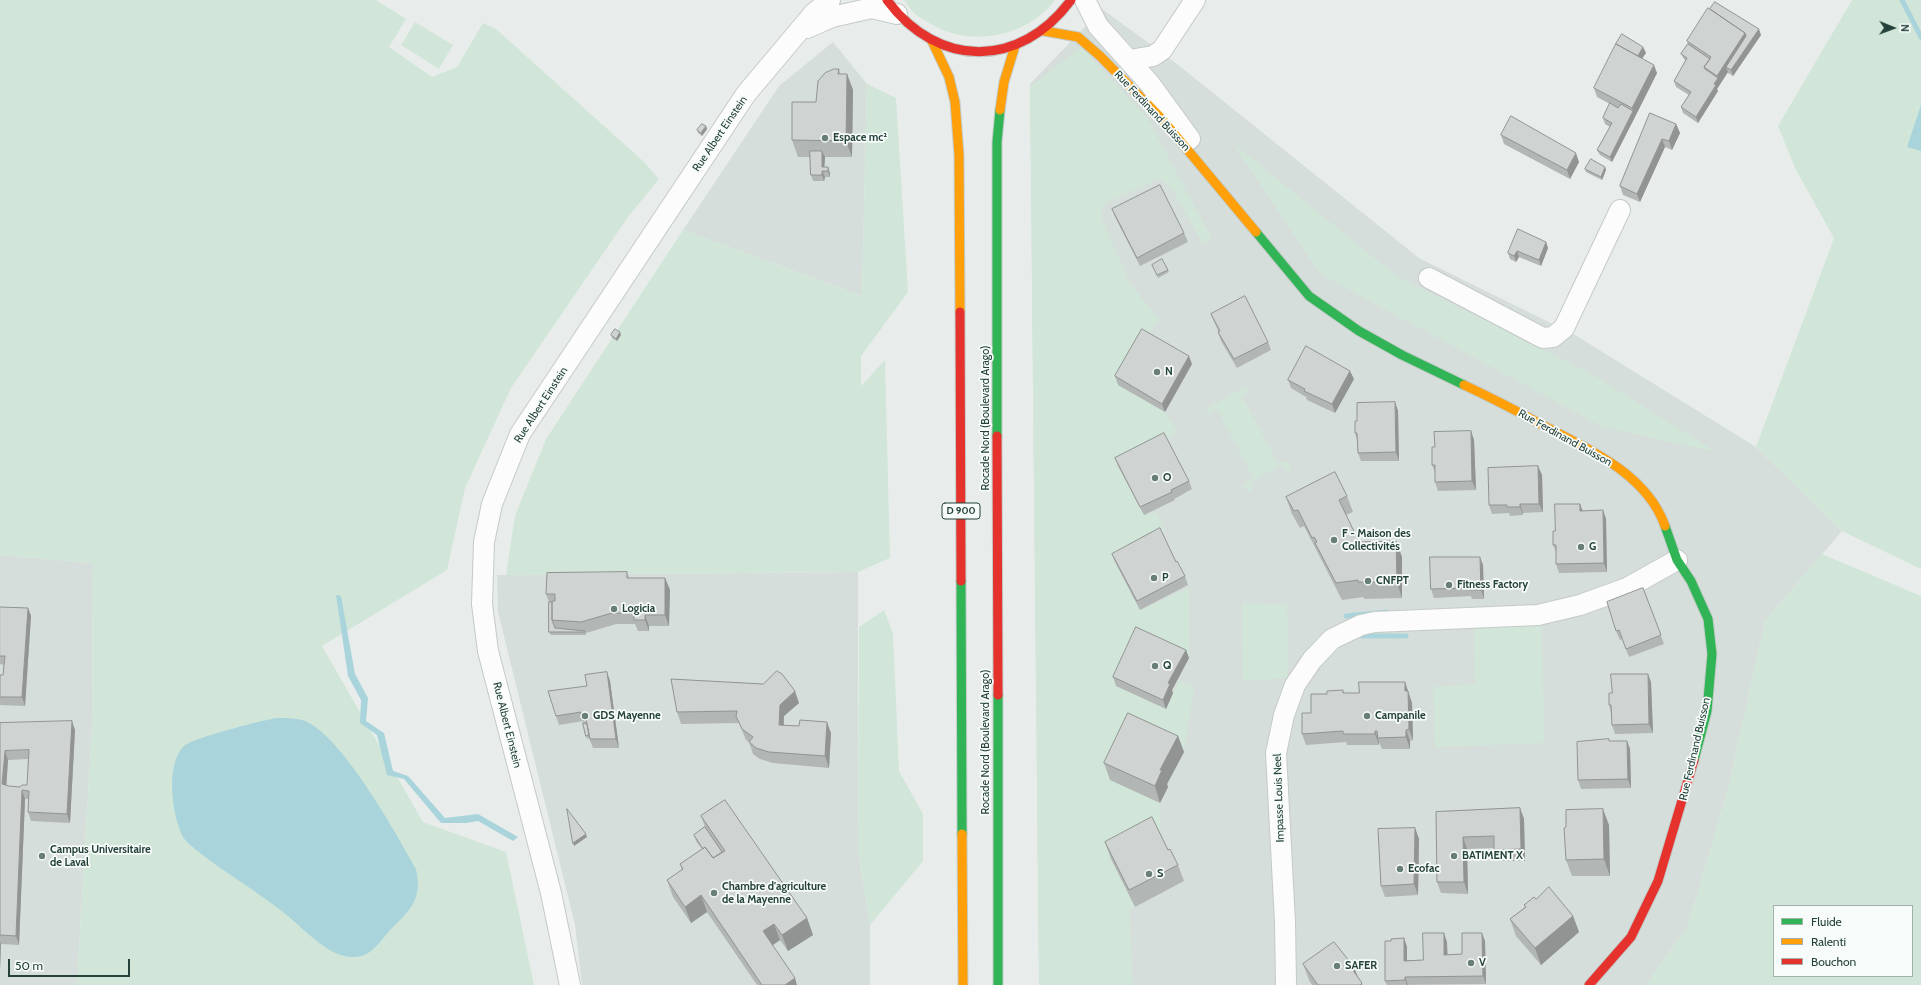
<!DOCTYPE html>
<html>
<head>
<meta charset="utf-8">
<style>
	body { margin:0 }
	#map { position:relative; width:1921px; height:985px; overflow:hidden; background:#e8edeb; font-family:Cabin,sans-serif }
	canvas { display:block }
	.legend { position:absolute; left:1773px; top:905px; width:140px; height:72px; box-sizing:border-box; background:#f7fbf9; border:1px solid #a3b1ad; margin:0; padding:5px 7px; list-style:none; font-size:12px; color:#24423a }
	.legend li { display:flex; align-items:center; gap:8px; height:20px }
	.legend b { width:20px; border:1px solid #a3b1ad }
	.north { position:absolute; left:1873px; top:8px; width:40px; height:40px; -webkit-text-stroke:3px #f7fbf9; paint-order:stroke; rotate:91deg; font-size:11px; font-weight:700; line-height:16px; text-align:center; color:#24423a }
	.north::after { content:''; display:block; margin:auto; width:14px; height:18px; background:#24423a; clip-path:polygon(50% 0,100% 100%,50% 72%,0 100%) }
	.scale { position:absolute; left:8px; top:959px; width:122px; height:18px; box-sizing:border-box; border:2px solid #24423a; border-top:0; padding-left:5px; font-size:12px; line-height:14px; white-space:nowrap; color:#24423a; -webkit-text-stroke:3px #f7fbf9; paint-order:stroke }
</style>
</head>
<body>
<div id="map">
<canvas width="1921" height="985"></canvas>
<ul class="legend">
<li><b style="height:5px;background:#30b455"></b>Fluide</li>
<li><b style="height:5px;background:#ff9f0a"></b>Ralenti</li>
<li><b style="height:5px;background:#e5322d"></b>Bouchon</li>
</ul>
<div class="north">N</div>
<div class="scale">50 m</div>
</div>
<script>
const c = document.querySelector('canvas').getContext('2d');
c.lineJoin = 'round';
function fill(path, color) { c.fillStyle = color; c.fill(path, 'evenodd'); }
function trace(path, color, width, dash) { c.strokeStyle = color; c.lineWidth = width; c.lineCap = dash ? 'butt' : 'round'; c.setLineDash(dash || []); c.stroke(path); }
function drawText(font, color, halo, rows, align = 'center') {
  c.font = font + ' Cabin,sans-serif'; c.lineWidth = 3.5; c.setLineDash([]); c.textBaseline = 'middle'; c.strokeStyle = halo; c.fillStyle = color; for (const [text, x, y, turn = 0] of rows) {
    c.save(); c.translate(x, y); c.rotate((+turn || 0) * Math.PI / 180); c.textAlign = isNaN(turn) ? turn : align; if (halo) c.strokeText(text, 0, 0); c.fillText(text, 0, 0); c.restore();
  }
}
const built = new Path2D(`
	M1102,9L1172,60L1419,258L1575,335L1756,447L1842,531L1765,621L1728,789L1688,926L1646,985H1039L1030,84Z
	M833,42L867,84L862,296L683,230L779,86Z
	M0,555L93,563L92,726L77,985H0Z
	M858,572V850L870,925V985H582L575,925L498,612L497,575Z`);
const green = new Path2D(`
	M0,0H376L406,19L389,47L432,77L457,67L483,23L496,29L643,161L659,179L628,217L511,388L465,488L447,570L322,646L423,822L506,852L534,985H77L92,726L93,563L0,555Z
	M904,0H1055C1027,37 971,48 931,24C926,21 920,18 915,14C911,10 908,5 904,0Z
	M1852,0H1921V569L1842,531L1756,447L1834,238L1796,170L1778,126Z
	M415,22L453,45L439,69L401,45Z
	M1081,47L1148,119L1212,239L1203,244L1173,190L1160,178L1105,203L1101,217L1130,284L1160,320L1145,337L1165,412L1178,432L1119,466L1144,515L1157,512L1165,531L1115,562L1140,610L1189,588V658L1139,635L1166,709L1179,681L1194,688L1184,752L1110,779L1160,803V836L1111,859L1135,907L1129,911L1133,985H1039L1030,87Z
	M867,84L896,98L908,292L861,356V386L885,360L890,558L858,572L506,575L515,516L546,439L683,230L862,296Z
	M1233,143L1395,275L1595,376L1716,452L1603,427L1320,274Z
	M1246,387L1249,392L1242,396L1278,464L1287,461L1291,470L1287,472L1282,465L1250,482L1253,490L1249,491L1243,485L1253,477L1217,409L1208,414L1206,409Z
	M1822,554L1921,596V985H1646L1688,926L1728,789L1765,621ZM1774,906H1912V976H1774Z
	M1242,603L1287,604L1288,678L1243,681Z
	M884,610L893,634L899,771L923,814V861L870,925L858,850L859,627Z
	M1542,623L1544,743L1435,747L1433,687L1475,684L1474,626Z`);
const water = new Path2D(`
	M1921,105V151L1907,147Z
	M336,595L341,596L355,674L368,698L366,721L384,733L393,771L408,776L445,818L478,814L518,837L513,841L478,821L466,823H441L404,779L387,775L377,735L360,723L361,700L348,676Z
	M277,718C286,718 296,718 305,721C342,736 396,833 416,869C422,897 413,908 393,927C381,939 372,958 353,957C344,957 333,953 325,947C310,937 297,923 283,912C255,890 224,872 196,850C192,846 186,842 183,837C172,816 165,764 184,746C193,738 263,720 277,718Z`);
const stream = new Path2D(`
	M1902,0L1921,37
	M1346,616L1387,612
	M1362,636H1406`);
const street = new Path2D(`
	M1085,0L1098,26L1150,84L1190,139
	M807,28L832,17L872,8L897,14
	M1130,60L1153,56L1162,50L1195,0
	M1429,278L1543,338L1553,337L1564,328L1620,210
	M570,985L551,893L488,651L482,604L484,542L492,504L520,434L746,94L814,13L830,0
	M1286,985L1285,922L1276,753L1284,715L1295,685L1312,660L1332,639L1361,625L1375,622L1538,615L1580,605L1627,588L1677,560`);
const fast = new Path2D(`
	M1256,232L1309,296L1359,331L1402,355L1464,385
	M997,436V142L1000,110
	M1665,526L1677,560L1691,581L1708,619L1712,654L1707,711L1694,760
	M961,581L962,834
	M998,695V985`);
const slow = new Path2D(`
	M1044,31L1078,37L1100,56L1161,118L1256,232
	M932,41L949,77L955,102L959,155L960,312
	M1000,110L1004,82L1015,46
	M1464,385C1492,398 1519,412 1546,427C1591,450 1647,475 1665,526
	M962,834L963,985`);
const jam = new Path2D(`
	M887,0C938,69 1020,69 1071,0
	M960,312L961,581
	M997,436L998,695
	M1589,985L1631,937L1658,881L1694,760`);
const wall = new Path2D(`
	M1710,9L1761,35L1733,76L1728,73V72L1717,89L1718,91L1698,123L1683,113L1681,107L1689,95L1676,87L1674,81L1686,61L1684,59L1681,54L1688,44L1687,41Z
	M1643,47L1646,53L1642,58L1657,73L1612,162L1600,155L1597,150L1610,127L1605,124L1603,118L1610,104L1597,97L1594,88Z
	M839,69L840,74H847L853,90L852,157H825L824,167L830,173V177H825L824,181H813L811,175L810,157H798L792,140L816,102Z
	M1650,113L1676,124L1680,133L1672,150L1665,147L1640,202L1623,195L1620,186Z
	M706,126L707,129L702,136L698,133L697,130Z
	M1501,135L1579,162L1570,179L1504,144Z
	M1605,167L1606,170L1602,180L1586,172L1585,169Z
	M1112,209L1184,233L1188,242L1140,266L1115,217Z
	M1546,242L1548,248L1541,266L1519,257L1516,262L1510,259L1508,253Z
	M1152,265L1168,270L1169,272L1158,278Z
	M1211,314L1268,342L1271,350L1237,368L1221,341L1218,332H1219L1214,322Z
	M611,335H621L617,341L612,338Z
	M1192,364L1165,412L1118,385L1115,376Z
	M1354,379L1335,413L1307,400L1306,397L1291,388L1288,380Z
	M1395,402L1398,411L1399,461H1361L1358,453L1357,440L1355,433L1357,421Z
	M1471,431L1474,440L1476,490L1438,491L1435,482V472L1432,465L1435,447Z
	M1115,458L1189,481L1192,489L1174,499L1175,500L1144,515L1118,466Z
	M1538,466L1542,475L1543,512L1523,513V515L1510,516L1509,513L1492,514L1489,505Z
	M1347,496L1353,512L1346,515L1359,542L1396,541L1402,557V598L1364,599V597L1342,600L1304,526L1300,528L1292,514L1286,497Z
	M1580,504L1582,511L1603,510L1606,519L1607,572L1559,573L1556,564V552L1553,545L1555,531Z
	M1112,554L1176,562L1185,576L1188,585L1140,610L1115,562Z
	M1483,565L1484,599H1472L1471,596L1434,598L1431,589Z
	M627,572L629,578H665L670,590L669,626H649V631H638L635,624H616L586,633V635H551L549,632V602L546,594Z
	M1643,588L1664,644L1629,657L1622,639L1620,640L1616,631Z
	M0,607L28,608L31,616L25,706L0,705V675H3L4,665L0,664Z
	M1186,650L1189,658L1172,690L1173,693L1166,709L1116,686L1113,677Z
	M607,672L610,681L619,748H593L589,738L587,739L586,736L583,721L559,725L556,716L587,686Z
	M1405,682L1412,703L1413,740L1410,741V749H1382L1379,742V745H1347L1346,742L1306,745L1302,734L1311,713L1327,694L1343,690L1344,693H1359Z
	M1651,682L1653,733L1615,734L1612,725L1611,712L1609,705L1612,693Z
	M763,684L799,703L784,716V725L831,733L829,768L773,763L760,759L753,754L749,742L746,740L739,723L681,724L677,712Z
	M0,723L75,730L70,823L31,821L28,812V799H25L19,945L1,944L0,970ZM28,759L27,785L20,787L9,786L6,785L8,760Z
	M1178,736L1184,752L1167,784L1168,787L1160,803L1110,780L1104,763Z
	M1610,741H1627L1630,749L1631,788L1581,789L1578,780Z
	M1520,808L1524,819L1525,861H1499L1494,848L1467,849L1468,894L1441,893L1437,882L1436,812Z
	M701,816L807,918L813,935L788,951L780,940L772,945L797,985H757L707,912L691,923L673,897L667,880L682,870L680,864L702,849L696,841L694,835L705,827Z
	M1609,825L1610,876H1572L1566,860Z
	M1415,828L1419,839L1418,895L1385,897L1381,886Z
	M1105,842L1168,850L1178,865L1184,881L1135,907L1111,859Z
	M1536,899L1573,916L1579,932L1541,965L1516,936L1510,919L1525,907L1524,905Z
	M1404,938L1407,947V960H1423L1447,942V955L1462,954L1485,941L1486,984L1387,985L1385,981L1391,941Z
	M1303,964L1354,967L1358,977L1363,985H1312L1309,980Z`);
const shadedWall = new Path2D(`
	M1759,29L1761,35L1733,76L1731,70Z
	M1745,33L1748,42L1726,67L1728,72L1717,89L1718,91L1698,123L1696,117L1718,78L1717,76Z
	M1643,47L1646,53L1639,63L1637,57Z
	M1654,65L1657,73L1635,117L1632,108Z
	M847,74L853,90L852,157L846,141Z
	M1633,111L1635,117L1612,162L1610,157Z
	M1676,124L1680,133L1672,150L1669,141Z
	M706,126L707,129L702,136L701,133Z
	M1662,139L1665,147L1640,202L1637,194Z
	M822,151L825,157L824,173L822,167Z
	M1576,153L1579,162L1570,179L1567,170Z
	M828,167L830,173V177L828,171Z
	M1605,167L1606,170L1602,180L1601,177Z
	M822,171L825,177L824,181L822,175Z
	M1546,242L1548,248L1541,266L1539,260Z
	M1517,251L1519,257L1516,262L1514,256Z
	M620,332L621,335L617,341L616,339Z
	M1189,356L1192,364L1165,412L1162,404Z
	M1350,371L1354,379L1335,413L1332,404Z
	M1395,402L1398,411L1399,461L1396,452Z
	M1471,431L1474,440L1476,490L1472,481Z
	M1538,466L1542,475L1543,512L1539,504Z
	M1520,504L1523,513V515L1520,507Z
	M1580,504L1583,512L1580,511Z
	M1603,510L1606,519L1607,572L1604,563Z
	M1396,541L1402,557V598L1397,582Z
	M1480,557L1483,565L1484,599L1481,590Z
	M665,578L670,590L669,626L665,615Z
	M28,608L31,616L25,706L22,697Z
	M645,615L649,626V631L645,620Z
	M1186,650L1189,658L1172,690L1173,693L1166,709L1163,700L1168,683Z
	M607,672L610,681L619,748L616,739Z
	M1648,674L1651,682L1653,733L1649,724Z
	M1405,682L1412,703L1413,740L1409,729L1405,691Z
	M795,691L799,703L784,716L783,736L779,725L780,705Z
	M72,721L75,730L70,823L67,814Z
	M827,722L831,733L829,768L825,756Z
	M1406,730L1410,741V749L1406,737Z
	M1375,731L1379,742V745L1375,734Z
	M1178,736L1184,752L1167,784L1168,787L1160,803L1155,786L1160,770Z
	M1627,741L1630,749L1631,788L1628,779Z
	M5,751L8,760L6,792L2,784Z
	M22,790L25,799L19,945L16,936Z
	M1520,808L1524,819L1525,861L1521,849Z
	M1603,809L1609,825L1610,876L1604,859Z
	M1415,828L1419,839L1418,895L1414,884Z
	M586,834L587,837L574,846L573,843Z
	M1463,837L1467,849L1468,894L1464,882Z
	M701,895L707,912L691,923L685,907Z
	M1573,916L1579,932L1541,965L1535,948Z
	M807,918L813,935L788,951L782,935Z
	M774,924L780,940L769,948L763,931Z
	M1444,933L1447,942L1448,963L1444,955Z
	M1482,933L1485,941L1486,984L1483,976Z
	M1404,938L1407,947V969L1404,961Z
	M0,942L1,944L0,970Z
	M1354,967L1360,984L1352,969Z
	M1405,977L1408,985H1407L1405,980Z
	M795,978L797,985H785Z`);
const building = new Path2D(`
	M1715,2L1759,29L1731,70L1726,67L1746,36L1745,33L1710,9Z
	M1708,8L1745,33L1717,76L1704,67L1711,57L1687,41Z
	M1622,34L1643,47L1638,56L1616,44Z
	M1616,44L1654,65L1632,108L1594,88Z
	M1688,44L1710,59L1704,67L1705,69L1718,78L1714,84L1716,85L1696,117L1681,107L1691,92L1674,81L1687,58L1681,54Z
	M834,69H839L838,74H847L846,141L792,140V102H816L818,81L825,73Z
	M1610,103L1618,108L1621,104L1633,111L1610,157L1597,150L1612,123L1603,118Z
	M1650,113L1676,124L1669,141L1662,139L1637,194L1620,186Z
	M1511,116L1576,153L1567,170L1501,135Z
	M702,124L706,126L701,133L697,130Z
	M810,151H822V167H828V171H822V175H811Z
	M1591,159L1605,167L1601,177L1585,169Z
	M1160,185L1184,233L1137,258L1112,209Z
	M1518,229L1546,242L1539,260L1517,251L1514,256L1508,253Z
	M1162,259L1168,270L1157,275L1152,265Z
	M1245,296L1268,342L1234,359L1218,332L1220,331L1211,314Z
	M615,329L620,332L616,339L611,335Z
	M1142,329L1189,356L1162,404L1115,376Z
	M1306,346L1350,371L1332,404L1304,391L1305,389L1288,380Z
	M1395,402L1396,452L1358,453L1357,433H1355V421H1357V403Z
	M1471,431L1472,481L1435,482V465H1432V447H1435L1434,432Z
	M1164,433L1189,481L1171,490L1172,492L1140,507L1115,458Z
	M1538,466L1539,504H1520V507H1507V505H1489L1488,468Z
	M1335,472L1347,496L1339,500L1359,542L1396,541L1397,582H1358V580L1336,583L1315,543L1317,542L1314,537L1312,538L1298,510L1294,511L1286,497Z
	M1555,504H1580V511L1603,510L1604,563L1556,564V545H1553V531H1555Z
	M1160,528L1176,562L1177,561L1185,576L1137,601L1112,554Z
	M1430,557H1480L1481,590H1469V588L1431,589Z
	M627,572V578H665V615H645V620H634V613H612L581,622L552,620V601H555V594H546L547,573Z
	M1643,588L1661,635L1626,649L1619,630L1616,631L1607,602Z
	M549,602H552V620L555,628L585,631V632H549Z
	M0,607L28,608L22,697H0V675H3L5,656H0Z
	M1136,627L1186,650L1168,683L1170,684L1163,700L1113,677Z
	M777,671L782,674L795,691L780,705L779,725L799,726L800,720L827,722L825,756L769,752L756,748L749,742L753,737L742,729L736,716L737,711L677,712L671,679L763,684Z
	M607,672L616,739H590L586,719L581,716V712L556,716L548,691L587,686L585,675Z
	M1611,674H1648L1649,724L1612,725L1611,705H1609V693H1612Z
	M1359,682H1405V691H1408L1409,729L1406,730V737L1378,738L1377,731H1375V734H1343V731L1302,734V713H1311V694H1327V691L1343,690V693H1359Z
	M1128,713L1178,736L1160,770H1162L1155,786L1104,763Z
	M72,721L67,814L28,812L29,791L22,790L16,936L0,935V723ZM29,750L27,785H22L20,787L9,786L2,784L5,751Z
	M583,723L587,724L589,735L586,736Z
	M1609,739V741H1627L1628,779L1578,780L1577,742Z
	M725,800L807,918L782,935L774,924L763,931L795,978L785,985H762L701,895L685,907L667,880L683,869L680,864L705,847L713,858L725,851L701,816Z
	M1520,808L1521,849L1494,850V836L1463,837L1464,882H1437L1436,812Z
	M567,809L586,834L573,843Z
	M1603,809L1604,859L1566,860L1564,828L1566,827V810Z
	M1152,817L1168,850L1170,849L1178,865L1129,890L1105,842Z
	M705,827L722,852L713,858L705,847L703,849L694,835Z
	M1415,828L1414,884L1381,886L1378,829Z
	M1549,887L1573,916L1535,948L1510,919L1526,907L1524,905L1534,897L1536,899Z
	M1423,933H1444V955L1462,954V933H1482L1483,976L1405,977V980L1385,981V941H1391V939L1404,938V961L1423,960Z
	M1334,942L1354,967L1352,969L1362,983L1360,985H1318L1303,964Z`);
const markers = [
	[825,138,4,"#697e78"],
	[1157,372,4,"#697e78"],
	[1155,478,4,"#697e78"],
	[1334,540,4,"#697e78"],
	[1581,547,4,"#697e78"],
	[1154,578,4,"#697e78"],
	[1368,581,4,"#697e78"],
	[1449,585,4,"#697e78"],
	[614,609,4,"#697e78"],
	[1155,666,4,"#697e78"],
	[585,716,4,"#697e78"],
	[1367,716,4,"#697e78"],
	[42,856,4,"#697e78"],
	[1454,856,4,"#697e78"],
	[1400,869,4,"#697e78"],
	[1149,874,4,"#697e78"],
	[714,893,4,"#697e78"],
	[1471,963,4,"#697e78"],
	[1337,966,4,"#697e78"]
];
const shields = [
	[961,511,38]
];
const shieldNames = [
	["D 900",961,511]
];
const streetNames = [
	["Rue Ferdinand Buisson",1152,111,47],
	["Rue Albert Einstein",720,134,-56],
	["Rue Albert Einstein",541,405,-57],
	["Rocade Nord (Boulevard Arago)",986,418,-90],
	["Rue Ferdinand Buisson",1565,438,29],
	["Rue Albert Einstein",507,725,76],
	["Rocade Nord (Boulevard Arago)",986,742,-90],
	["Rue Ferdinand Buisson",1695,749,-77],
	["Impasse Louis Neel",1279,798,-92]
];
const poiNames = [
	["Espace mc²",833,138],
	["N",1165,372],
	["O",1163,478],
	["F - Maison des",1342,534],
	["Collectivités",1342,547],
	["G",1589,547],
	["P",1162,578],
	["CNFPT",1376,581],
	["Fitness Factory",1457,585],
	["Logicia",622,609],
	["Q",1163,666],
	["GDS Mayenne",593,716],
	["Campanile",1375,716],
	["Campus Universitaire",50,850],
	["de Laval",50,863],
	["BATIMENT X",1462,856],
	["Ecofac",1408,869],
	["S",1157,874],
	["Chambre d'agriculture",722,887],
	["de la Mayenne",722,900],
	["V",1479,963],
	["SAFER",1345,966]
];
fill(built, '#d6dedb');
fill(green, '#d1e6d8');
fill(water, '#a9d4db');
trace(stream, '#a9d4db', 5);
trace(street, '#c5cac8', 22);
trace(fast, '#c3cbc8', 11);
trace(slow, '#c3cbc8', 11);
trace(jam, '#c3cbc8', 11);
trace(street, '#fcfcfc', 20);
trace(fast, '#30b455', 9);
trace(slow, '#ff9f0a', 9);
trace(jam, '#e5322d', 9);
fill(wall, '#b2b6b5');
fill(shadedWall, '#919493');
fill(building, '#cfd4d2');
trace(building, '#919493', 1);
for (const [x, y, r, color] of markers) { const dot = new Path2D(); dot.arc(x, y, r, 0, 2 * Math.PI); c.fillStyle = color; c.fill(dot); trace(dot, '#f7fbf9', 1.5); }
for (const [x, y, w] of shields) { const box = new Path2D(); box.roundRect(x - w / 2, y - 8, w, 16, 3); c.fillStyle = '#f7fbf9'; c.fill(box); trace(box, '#24423a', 1); }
drawText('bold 10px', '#24423a', null, shieldNames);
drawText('11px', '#24423a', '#f7fbf9', streetNames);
drawText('bold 11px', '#24423a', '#f7fbf9', poiNames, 'left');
</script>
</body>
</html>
